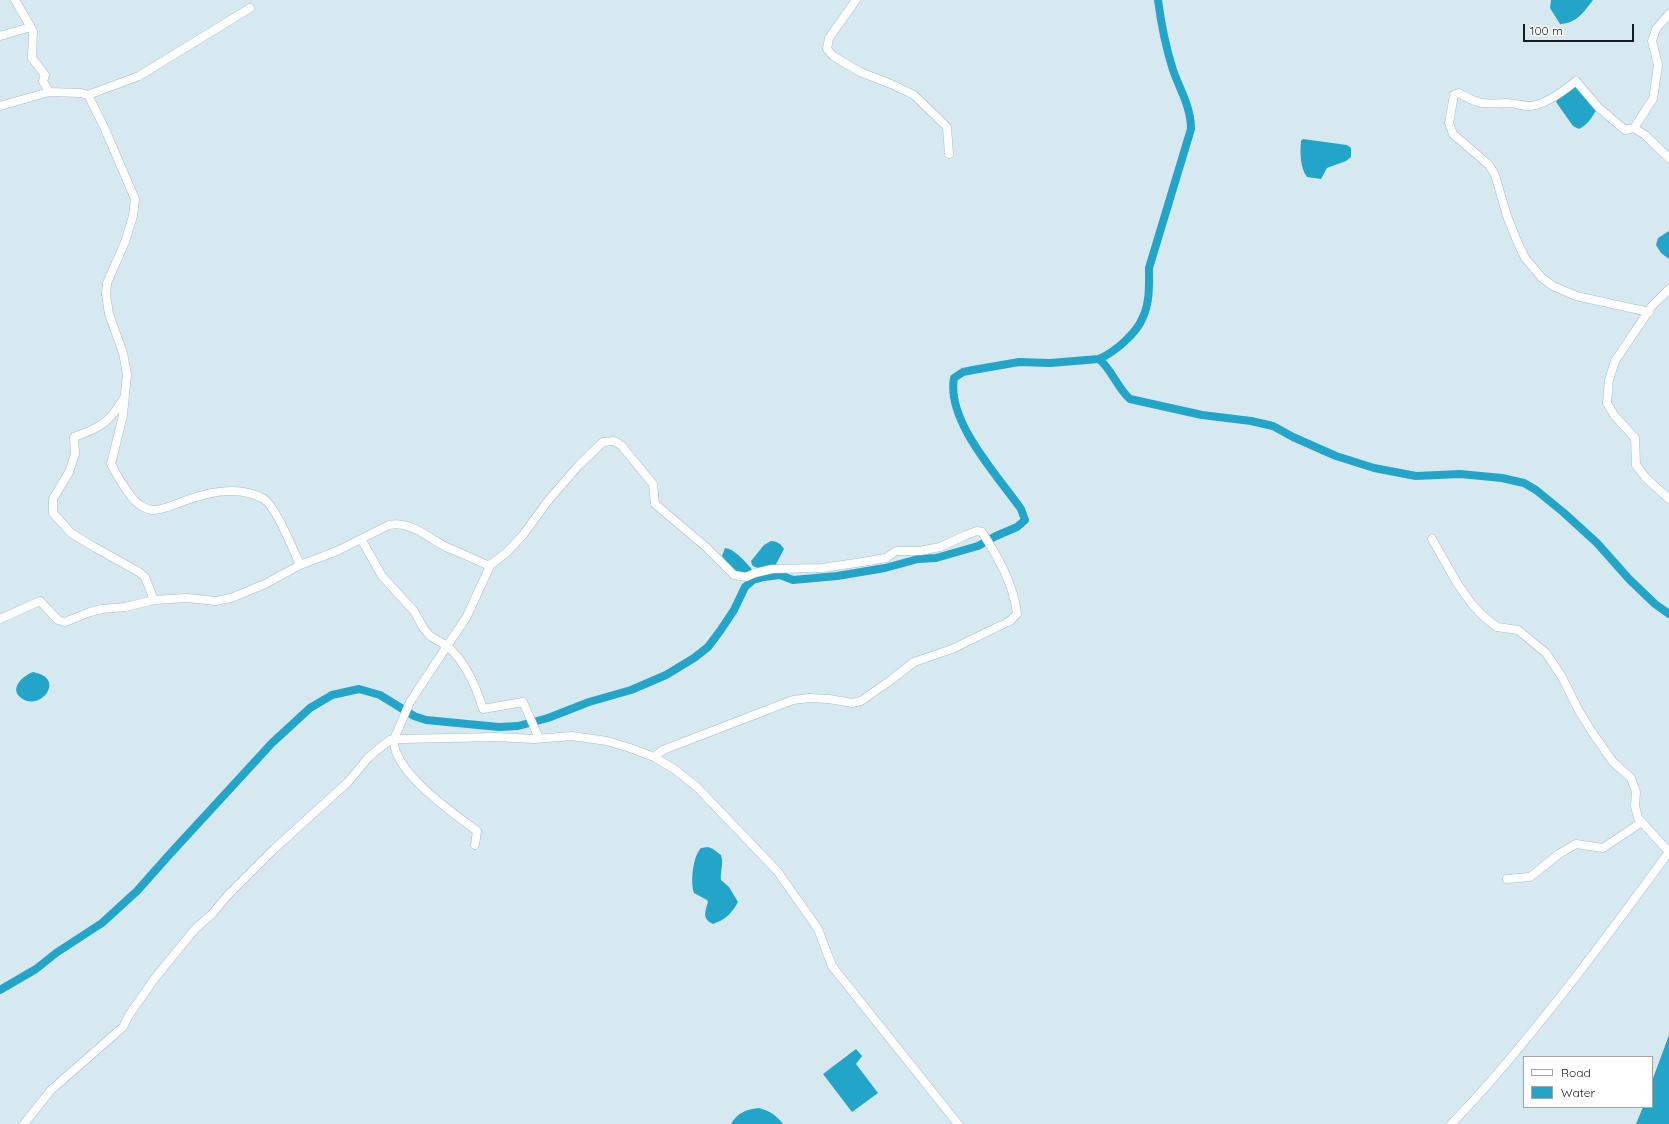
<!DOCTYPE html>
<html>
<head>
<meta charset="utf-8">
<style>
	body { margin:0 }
	#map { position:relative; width:1669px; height:1124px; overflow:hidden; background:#d7e9f0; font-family:Quicksand,sans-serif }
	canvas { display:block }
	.legend { position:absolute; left:1523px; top:1056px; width:130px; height:52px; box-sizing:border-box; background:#fff; border:1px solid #a1a4a5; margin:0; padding:5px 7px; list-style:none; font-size:12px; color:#151b1e }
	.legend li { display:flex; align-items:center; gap:8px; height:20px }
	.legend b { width:20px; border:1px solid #a1a4a5 }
	.scale { position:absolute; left:1523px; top:24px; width:111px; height:18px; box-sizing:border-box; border:2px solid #151b1e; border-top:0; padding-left:5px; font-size:12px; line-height:14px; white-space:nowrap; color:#151b1e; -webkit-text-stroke:3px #fff; paint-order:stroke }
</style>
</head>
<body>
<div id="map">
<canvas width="1669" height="1124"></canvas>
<ul class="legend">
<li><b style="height:5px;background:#fff"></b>Road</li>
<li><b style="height:11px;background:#23a5c9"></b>Water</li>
</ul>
<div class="scale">100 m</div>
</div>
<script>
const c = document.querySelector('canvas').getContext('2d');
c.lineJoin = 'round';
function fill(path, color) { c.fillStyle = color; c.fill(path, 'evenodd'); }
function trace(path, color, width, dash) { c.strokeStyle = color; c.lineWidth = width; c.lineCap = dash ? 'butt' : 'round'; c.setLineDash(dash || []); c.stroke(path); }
const water = new Path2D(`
	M1551,0H1593C1583,13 1577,23 1560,24L1550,8Z
	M1576,86L1596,110C1593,117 1586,126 1579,129L1573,126L1556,102L1558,99Z
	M1303,139L1347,145L1351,148V157L1346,161L1327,168L1321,179L1307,177C1300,168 1300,152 1301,141Z
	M1669,231V259L1661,253L1656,245L1658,238Z
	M771,541C777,541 781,544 784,549L775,566C766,568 760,571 752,565L751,561L764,545Z
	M725,548C735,549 744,561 751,568L752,571L749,573L736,574L722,556Z
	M33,672C68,678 39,714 20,697C9,688 24,675 33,672Z
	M708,847L713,849L721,855C724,863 720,871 721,880L729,887L738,902C732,913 725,920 713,924C702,919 705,912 708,902L707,900L694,893C690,882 693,856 701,848Z
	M1669,1035V1124H1636L1643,1107H1652V1081Z
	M856,1049L862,1056L856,1064L878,1093L852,1112L823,1074Z
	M759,1108C770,1111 776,1115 783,1124H731C737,1113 747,1109 759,1108Z`);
const canal = new Path2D(`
	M1099,359C1115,352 1137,333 1143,317C1150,302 1149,284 1149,268L1191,129C1191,107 1180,90 1173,70C1166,48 1161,23 1158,0
	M0,990L36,969L56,953L102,923L137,891L169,855L272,743L310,708L332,695L359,689L380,695L414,716L426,720L499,727L518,726L548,718L589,702L631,690L666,675L694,658L708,647L720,631L734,610L745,587L753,580L764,577L780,575L793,580L837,576L885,568L918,559L936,558L978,546L996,536L1017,527L1025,520L1021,509C998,476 946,421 954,378L963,372L973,370L1019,362L1050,363L1099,359C1113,371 1117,388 1130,399L1202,415L1251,421L1273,426L1293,437L1336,456L1374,468L1416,476L1460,474L1502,478L1524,483L1536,490L1563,512L1597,543L1629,579L1655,604L1669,614`);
const minor = new Path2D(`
	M856,0L829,38L827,49L833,56L860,72L891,84L914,95L947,127L949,154
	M0,36L31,27
	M88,95L139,76L250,8
	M0,106L49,92
	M1634,128L1653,99L1658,65L1652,41L1656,29L1669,14
	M1669,289L1652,306L1615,361L1609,380L1607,403L1614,415L1635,438L1636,465L1646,478L1669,499
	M1649,312L1576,296L1553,286L1542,278L1525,258L1517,241L1507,216L1495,175L1489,165L1453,134L1449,123L1454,95L1459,93C1479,105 1483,104 1506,103C1514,103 1522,106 1530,106C1545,105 1565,90 1576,81L1598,107L1625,130L1634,128L1645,135L1669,158
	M124,398C120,404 116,411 111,416C102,427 87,432 74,437L75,454L69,472L53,499V513L71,533L94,547L139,572L145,577L154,600
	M361,539L382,576L414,611L424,629L430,636L447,646L410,702L394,739C391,770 454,814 477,831L475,845
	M1432,539L1457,583L1471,603L1483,616L1497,627L1518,630L1546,653L1562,677L1579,711L1592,732L1613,762L1631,778L1636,792L1635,806L1638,818L1669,852
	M491,564L466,618L447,646C466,662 476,686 483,709L523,702L539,738
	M300,565L337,551L389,525C409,520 429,538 446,547C460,553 475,559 489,566L507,552L523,535L547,502L579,465L603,442L614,441L621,445L653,484L655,504L706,547L734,575L746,577L755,573L772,569L822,568L863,562L886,558L896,551H920L940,547L966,535L977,531L982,532C998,557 1014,585 1017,614L1010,621L952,649L914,662L891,680L861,701L852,703L829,699L809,698L793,700L663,750L654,757
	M0,619L40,601L58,620L65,622L90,612L102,609L125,607L154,600L187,598L216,601L231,598L265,584L300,565C294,551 276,507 264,499C240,485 208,492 184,501C176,504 161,511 152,510C148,510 139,505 136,502C125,491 118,477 111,464L123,415L127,374L123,353L109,314L106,294L107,283L125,242L133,216L135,199L104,127L88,95L81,93L49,92L43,81L45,75L32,58L33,31L15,0
	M1507,879L1530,877L1559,854L1576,844L1603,848L1642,822
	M24,1124L51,1090L123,1027L129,1015L155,978L195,929L212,914L227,896L273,850L348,782L368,758L377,750L390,740L401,739L496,737L534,739L572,736L607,741L630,748L654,757L674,769L697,787L778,872L818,929L832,966L958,1124
	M1451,1124C1486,1089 1517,1051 1548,1012C1590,960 1629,906 1669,852`);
fill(water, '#23a5c9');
trace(canal, '#23a5c9', 8);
trace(minor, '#aabcc3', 9);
trace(minor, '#fff', 8);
</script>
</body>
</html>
